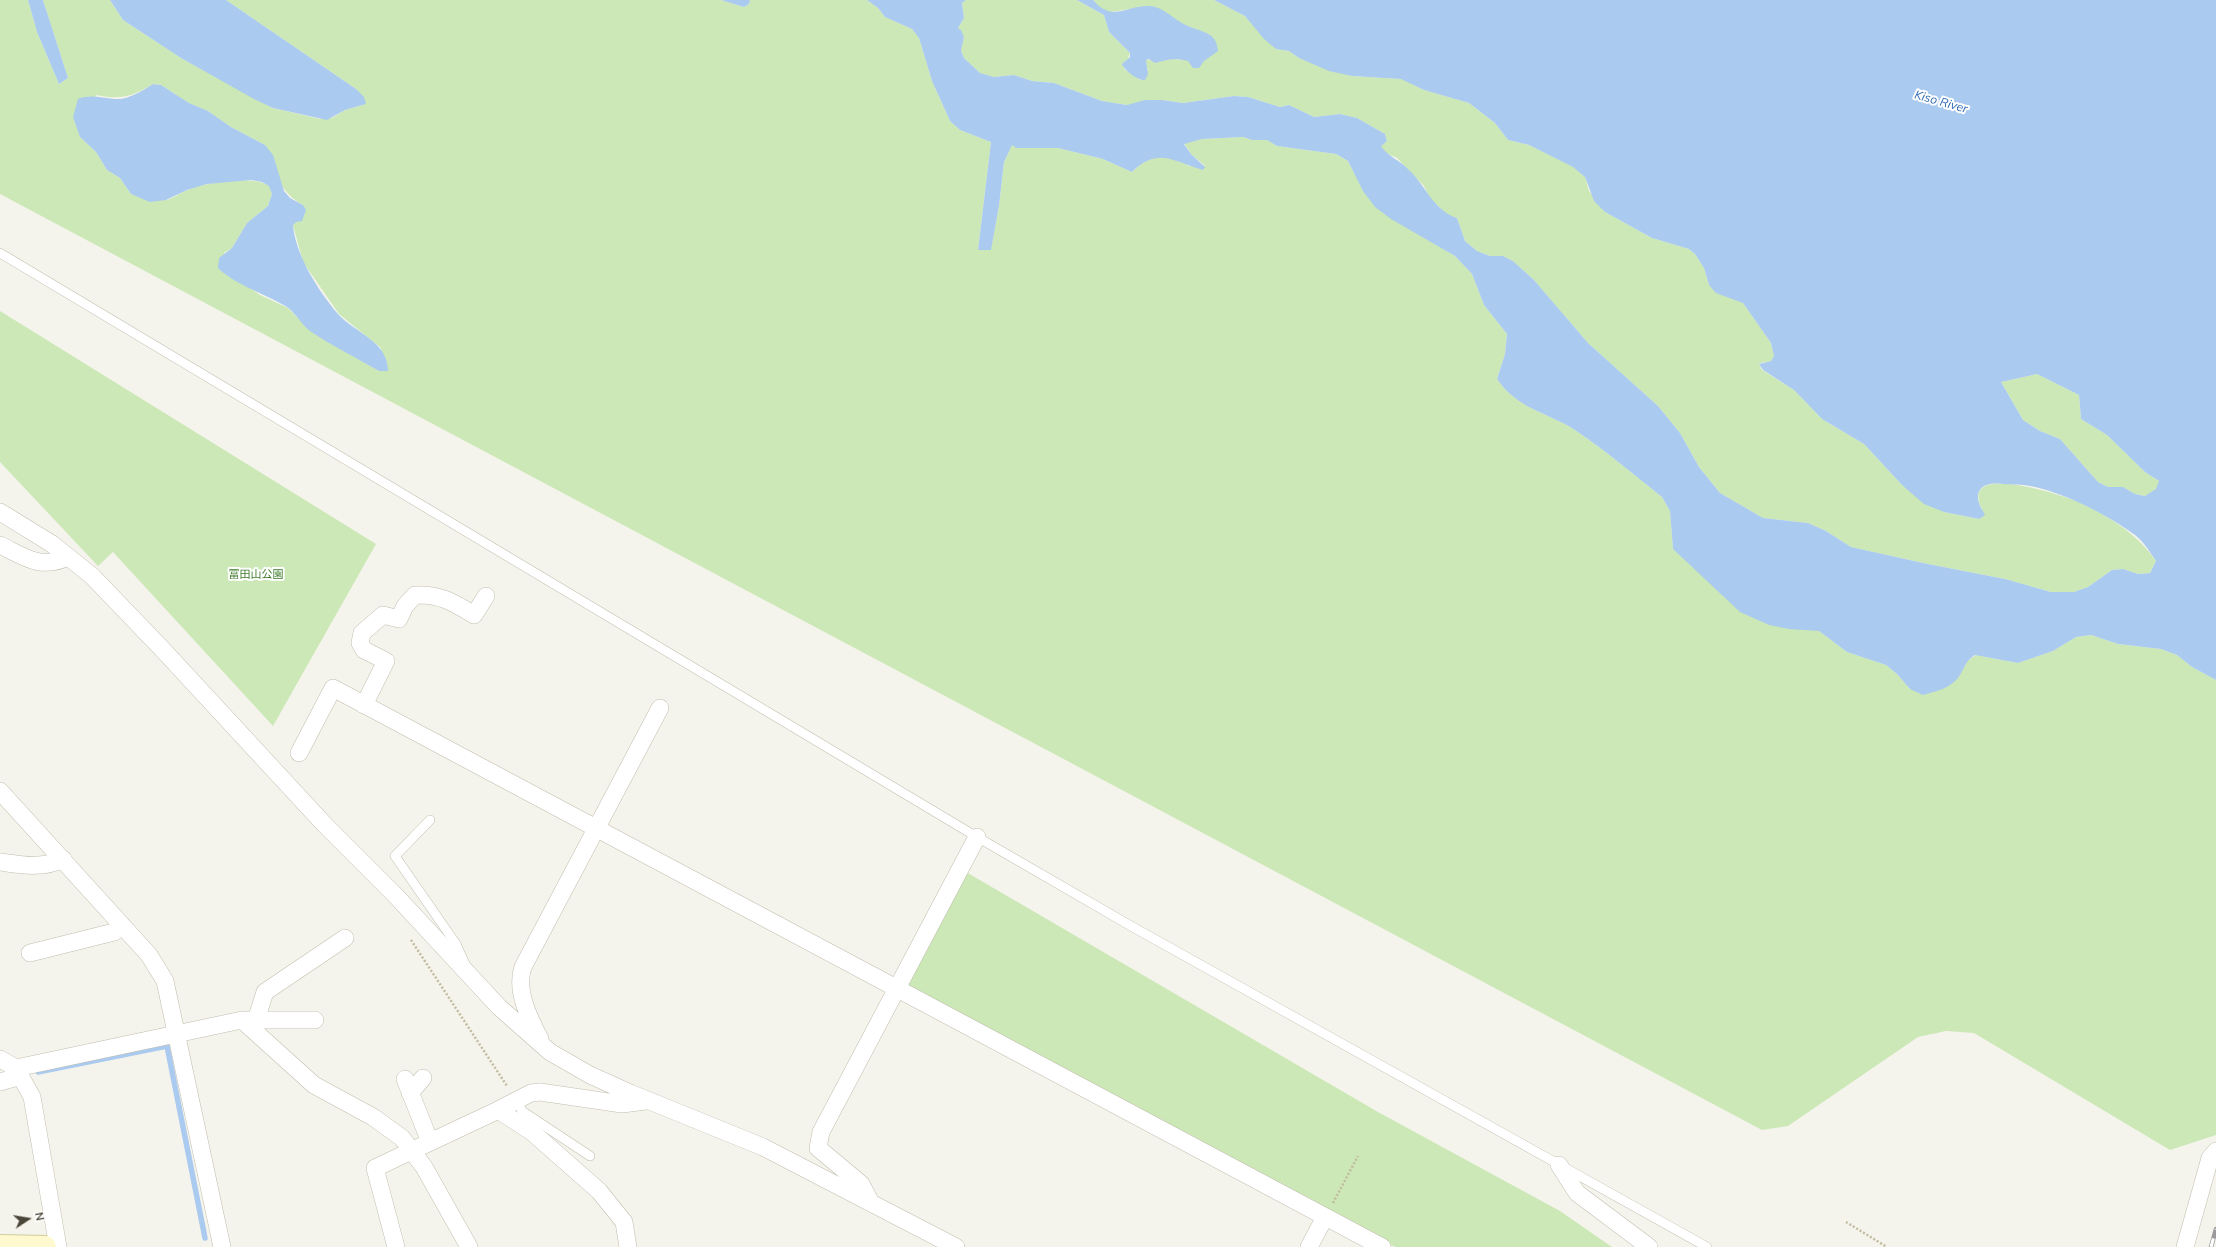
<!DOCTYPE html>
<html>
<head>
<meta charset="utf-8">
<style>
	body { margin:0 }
	#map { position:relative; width:2216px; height:1247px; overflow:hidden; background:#f5f4ec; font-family:Mulish,sans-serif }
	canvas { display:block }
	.north { position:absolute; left:8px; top:1199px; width:40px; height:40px; -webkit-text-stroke:3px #fff; paint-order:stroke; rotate:78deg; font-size:11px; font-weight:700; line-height:16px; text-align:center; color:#4a4639 }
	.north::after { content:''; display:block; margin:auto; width:14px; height:18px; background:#4a4639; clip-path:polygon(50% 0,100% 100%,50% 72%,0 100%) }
</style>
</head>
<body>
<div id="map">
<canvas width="2216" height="1247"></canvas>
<div class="north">N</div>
</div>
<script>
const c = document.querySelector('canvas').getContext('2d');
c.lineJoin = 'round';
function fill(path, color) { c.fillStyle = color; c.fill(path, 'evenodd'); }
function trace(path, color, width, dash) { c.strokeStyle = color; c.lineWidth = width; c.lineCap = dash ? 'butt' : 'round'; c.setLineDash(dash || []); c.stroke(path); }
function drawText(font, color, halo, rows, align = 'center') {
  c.font = font + ' Mulish,"Noto Sans JP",sans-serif'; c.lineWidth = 4; c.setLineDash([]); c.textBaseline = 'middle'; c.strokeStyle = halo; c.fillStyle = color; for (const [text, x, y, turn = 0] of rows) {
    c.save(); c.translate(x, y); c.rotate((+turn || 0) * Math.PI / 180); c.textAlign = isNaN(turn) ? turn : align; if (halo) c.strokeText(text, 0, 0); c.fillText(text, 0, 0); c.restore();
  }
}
const green = new Path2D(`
	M0,0H28L37,32L59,84L68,78L43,0H110L123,20L181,58L273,108L320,119L332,118L345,110L363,105L356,89L226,0H721L744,7L749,4L750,0H867L878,8L885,17L912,29L919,38L932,81L950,121L960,130L991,142L978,250L991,249L999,206L1004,162L1012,144L1016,148H1058L1103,159L1132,172L1142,163L1158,156L1177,160L1190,166H1205L1191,154L1184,143L1202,139L1243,137L1252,140H1267L1277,146L1336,154L1348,161L1354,173L1432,242L1455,256L1472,274L1484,305L1507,334L1505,354L1497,379C1517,409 1547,412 1575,430C1605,450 1633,474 1662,497L1670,511L1673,549L1819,631L1847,652L1886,665L1897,674L1910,689L1959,676L1966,662L1976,655L2018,663L2053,651L2076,637L2091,635L2118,644L2161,649L2177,655L2192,667L2216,680V1135L2170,1150L1974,1033L1946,1031L1918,1037L1788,1126L1762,1130L0,194ZM153,84L161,85L189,103L208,111L231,127L265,145C276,172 277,190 303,205L293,225L303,262L339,314L381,348L379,371L312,332L288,308L260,295L243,283L224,253L232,248L247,223L268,206L272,194L270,186C250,175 208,182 188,190C181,192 172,200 165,200C155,201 141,196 131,194L120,178L107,170L96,152L80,137L96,95C121,100 131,97 153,84Z
	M966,0H1077L1104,15L1109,32L1130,53L1124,69L1141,80L1148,70L1145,60L1173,59L1204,61L1210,35L1183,24L1150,6L1110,12L1102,10L1093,0H1214L1245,16L1276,49L1289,51L1299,58L1352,76L1402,79L1424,90L1469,103L1495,123L1508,140L1529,145L1574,167L1585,177L1589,191L1605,212L1652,238L1689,249L1695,254L1704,268L1709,285L1743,303L1771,343L1774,356L1771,361L1761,363L1759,364L1762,370L1794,390L1822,419L1864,444L1902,485L1944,512L1979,519L1982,509C1959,462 2054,493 2071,499C2103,512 2137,533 2156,561L2150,573L2138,574L2123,569L2112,570L2088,587L2074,592H2051L2005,579L1923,563L1851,547L1826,531L1808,523L1763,518L1720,493L1699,467L1680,433L1658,406L1588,343L1534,280L1513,261L1503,256H1490L1477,251L1465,241L1457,218L1447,215L1430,198L1424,186L1397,158L1384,152L1380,146L1387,141L1385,134L1357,118L1340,114L1314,117L1289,105L1280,107L1248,97L1234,96L1183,103L1162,100L1127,105L1102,101L1054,83L1032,81L1014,75L994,77L980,73L964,58L961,51L964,37L958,28L964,18L962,3Z
	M0,311L376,544L273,726L113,552L98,566L0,462Z
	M2037,374L2079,395L2081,419L2107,435L2145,472L2159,481L2157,489L2145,496L2135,494L2123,487H2108L2098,482L2060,439L2040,431L2023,420L2001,382Z
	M966,872L1378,1112L1560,1211L1612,1247H1395L903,987Z`);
const water = new Path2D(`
	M28,0H43L68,78L59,84L37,32Z
	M110,0H226L356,89L364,97L366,104L345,110L327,120L273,108L254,99L181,58L123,20Z
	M721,0H750L749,4L744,7Z
	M867,0H966L962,3L964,18L958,28L961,30L964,37L961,51L964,58L980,73L994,77L1014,75L1032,81L1054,83L1102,101L1127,105L1145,100H1162L1183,103L1234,96L1248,97L1280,107L1289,105L1314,117L1340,114L1357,118L1385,134L1387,141L1381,146C1387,156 1401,161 1409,170C1426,186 1434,211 1457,218L1465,241L1477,251L1490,256H1503L1513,261L1534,280L1588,343L1658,406L1680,433L1699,467L1720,493L1763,518L1808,523L1826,531L1851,547L1923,563L2005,579L2051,592H2074L2088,587L2112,570L2123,569L2138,574L2150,573L2156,561C2150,552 2144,542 2135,535C2108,515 2063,492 2030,486C2022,484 2012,485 2003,484C1994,483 1980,483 1978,495C1977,502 1982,509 1985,515L1979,519L1944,512L1924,504L1902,485L1864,444L1822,419L1794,390L1763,370L1759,364L1771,361L1774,356L1771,343L1743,303L1716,293L1709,285L1704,268L1695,254L1689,249L1652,238L1605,212L1594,201L1585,177L1573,167L1529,145L1508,140L1495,123L1469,103L1424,90L1401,79L1352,76L1329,71L1299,58L1289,51L1276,49L1264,39L1245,16L1214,0H2216V680L2192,667L2177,655L2161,649L2118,644L2091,635L2076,637L2053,651L2018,663L1975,655C1965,662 1966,665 1960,675C1952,688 1937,691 1923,695L1910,689L1897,674L1886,665L1847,652L1819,631L1789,629L1769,625L1740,612L1673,549L1670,511L1662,497C1633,474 1605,450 1575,430C1547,412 1517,409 1497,379L1505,354L1507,334L1484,305L1472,274L1455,256L1391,219L1375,207L1363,191L1348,161L1336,154L1277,146L1267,140H1252L1243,137L1202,139L1184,144L1191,154L1205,167L1203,170C1174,162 1158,146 1132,172L1103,159L1058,148H1016L1012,145L1004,162L999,206L991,250H978L991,142L960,130L950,121L932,81L919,38L912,29L885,17L878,8ZM2037,374L2079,395L2081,419L2107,435L2145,472L2159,481L2156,489L2145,496L2135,494L2123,487H2108L2098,482L2060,439L2040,431L2023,420L2001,382Z
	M1077,0H1093C1113,23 1125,5 1150,6C1163,7 1171,17 1182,23C1190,28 1202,30 1210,35C1216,39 1217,45 1218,51L1204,61L1199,68H1193L1188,61C1176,58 1168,59 1155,63L1149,59L1146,60L1148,74L1145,80C1138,81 1124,70 1122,64L1130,57V53L1109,32L1104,15Z
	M153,84L161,85L189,103L208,111L231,127L265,145L273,155L284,191L290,198L303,205L306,210L302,221L296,222L293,225C295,254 319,292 338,314C355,333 388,341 388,371H379C357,358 332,346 310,331C301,324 295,312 287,307C267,295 234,284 218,268L219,258L232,248L247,223L268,206L272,194L269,186L262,182L251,180L207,184L187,190L166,200L150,202L131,194L120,178L107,170L96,152L80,137L73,117L78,99C91,94 101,98 115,99C128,100 142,91 153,84Z`);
const stream = new Path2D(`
	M38,1072L167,1046L205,1238`);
const path = new Path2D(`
	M411,940L507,1086
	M1333,1203L1358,1156
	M1846,1222L1887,1247`);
const service = new Path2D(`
	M0,253L977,837L1131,926L1707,1247
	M430,820L395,856L456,944L465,964
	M516,1100L522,1111L590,1156`);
const minor = new Path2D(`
	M0,512L52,544L92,576L164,651L324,824L396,896L499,1007L550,1052L590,1075L630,1093L763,1147L956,1247
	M0,545C25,557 40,570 68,557
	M364,705L386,661L364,650L360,643L362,633L383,615L399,619L405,606L415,595C440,594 453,602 474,615L486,596
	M299,753L333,688L1382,1247
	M0,791L149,955L165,981L222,1247
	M0,862C22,865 42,869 63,859
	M30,953L114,932L122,925
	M246,1020H315
	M256,1020L265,992L345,938
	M540,1039C529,1018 515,990 523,967L660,708
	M0,1059L16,1068L32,1097L58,1247
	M16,1068L242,1020L314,1085L373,1117L402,1138L424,1167L469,1247
	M405,1079L430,1142
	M0,1082L21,1076
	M410,1093L423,1078
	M498,1110L532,1132L599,1191L624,1222L628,1247
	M1559,1165L1577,1193L1649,1247
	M871,1203L861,1184L818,1148L821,1132L977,837
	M396,1247L375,1168L492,1113L531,1093L540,1092L622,1104L646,1101
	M1309,1247L1325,1217
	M2185,1247L2210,1158L2216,1151`);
const secondary = new Path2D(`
	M0,1246L45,1247`);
const rail = new Path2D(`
	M2211,1247L2216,1229`);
const parkNames = [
	["冨田山公園",256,575]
];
const waterNames = [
	["Kiso River",1941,102,16]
];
fill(green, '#cbe8b6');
fill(water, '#aacaf0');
trace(stream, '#aacaf0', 5.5);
trace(service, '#c1bdae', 10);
trace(minor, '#c1bdae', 18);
trace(secondary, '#d4cd9c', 24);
trace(path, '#c3bba0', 2.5, [2, 2]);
trace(service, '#fff', 9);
trace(minor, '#fff', 17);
trace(secondary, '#fef9ce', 22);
trace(rail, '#9a9a9a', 4.5);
trace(rail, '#fff', 3, [9]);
drawText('11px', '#3f7c2c', '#fff', parkNames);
drawText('italic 12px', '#326cb6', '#fff', waterNames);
</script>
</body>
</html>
